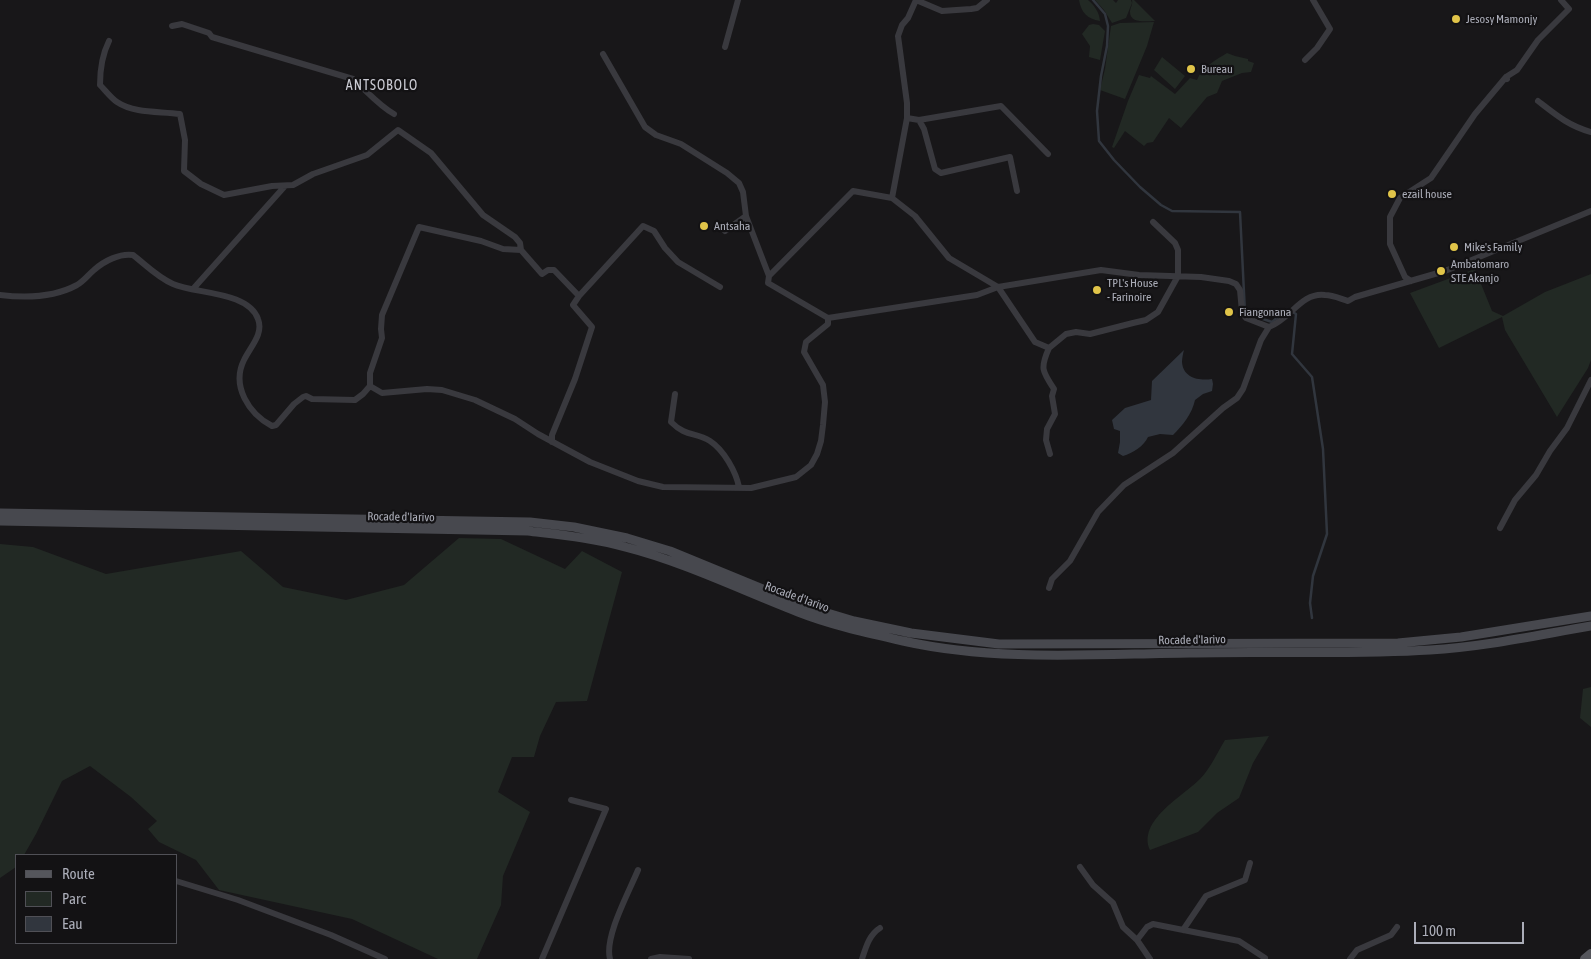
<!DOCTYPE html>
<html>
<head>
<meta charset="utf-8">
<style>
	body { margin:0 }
	#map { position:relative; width:1591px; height:959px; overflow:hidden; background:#181719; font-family:"Asap Condensed",sans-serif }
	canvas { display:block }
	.legend { position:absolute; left:15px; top:854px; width:162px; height:90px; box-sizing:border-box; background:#131214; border:1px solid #505056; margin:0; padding:6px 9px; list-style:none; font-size:15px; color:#abadb8 }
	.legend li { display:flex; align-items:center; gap:10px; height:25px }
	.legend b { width:25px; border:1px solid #505056 }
	.scale { position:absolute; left:1414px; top:922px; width:110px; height:22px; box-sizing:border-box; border:2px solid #abadb8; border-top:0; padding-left:6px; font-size:15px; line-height:18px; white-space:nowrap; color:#abadb8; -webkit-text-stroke:4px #131214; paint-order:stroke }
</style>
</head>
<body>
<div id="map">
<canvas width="1591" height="959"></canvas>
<ul class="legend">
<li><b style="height:6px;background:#55565c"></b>Route</li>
<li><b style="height:14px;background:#222924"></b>Parc</li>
<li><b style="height:14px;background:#31363e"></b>Eau</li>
</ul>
<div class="scale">100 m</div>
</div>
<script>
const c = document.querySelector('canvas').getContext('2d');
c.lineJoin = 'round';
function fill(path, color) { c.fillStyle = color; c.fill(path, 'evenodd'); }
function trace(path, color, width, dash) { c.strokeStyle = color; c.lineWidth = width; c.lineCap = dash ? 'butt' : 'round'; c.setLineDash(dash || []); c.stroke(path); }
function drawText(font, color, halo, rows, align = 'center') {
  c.font = font + ' "Asap Condensed",sans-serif'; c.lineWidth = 4.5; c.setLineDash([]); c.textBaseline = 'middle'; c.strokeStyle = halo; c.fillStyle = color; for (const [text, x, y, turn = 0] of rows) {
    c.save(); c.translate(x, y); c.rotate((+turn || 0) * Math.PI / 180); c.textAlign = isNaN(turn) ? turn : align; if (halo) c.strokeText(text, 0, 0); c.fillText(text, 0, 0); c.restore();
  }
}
const green = new Path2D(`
	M1079,0H1088C1095,6 1099,12 1100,21C1087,19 1081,12 1079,0Z
	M1095,0H1113L1116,3L1118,0H1131L1132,3L1126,18L1112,23L1104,10Z
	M1132,0H1134L1155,21C1147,21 1130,24 1130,12C1130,8 1133,5 1132,0Z
	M1154,22L1147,46L1125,99L1100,90L1105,69L1111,26L1120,23Z
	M1093,24L1099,25L1105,31L1100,60L1089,57L1090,46L1082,34L1089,25Z
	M1227,53L1235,56L1248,59V61L1254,63L1251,72L1242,73L1222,81L1217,93L1207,97L1181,128L1169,118L1153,142L1147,143L1144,146L1125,131L1114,148L1112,147L1128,101L1139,75L1150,78L1151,76L1175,94L1190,78L1197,80C1201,68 1217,59 1227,53Z
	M1162,57L1185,76L1175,89L1154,70Z
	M1475,269L1492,311L1503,316L1545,292L1591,274V360L1588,368L1557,417L1505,330L1502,317L1439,348L1410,293Z
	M459,538L501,539L565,569L582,551L622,572L587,701L556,702L540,736L534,757H512L498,792L530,812L503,876L501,905L477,959H438L352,919L219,890L196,860L159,842L148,829L157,821L131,797L90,766L62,781L36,834L24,855H16V867L0,878V544L33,547L106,574L241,551L283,587L346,600L404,585Z
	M1591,687V727L1580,718L1583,689Z
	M1269,736L1253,763L1239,798L1217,813L1198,832L1150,850C1137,821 1183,796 1200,779C1210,769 1217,753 1225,740Z`);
const water = new Path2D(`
	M1184,350C1183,353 1182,359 1182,362C1183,378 1199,381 1212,379L1213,384L1212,391L1203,394L1195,400C1192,414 1183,425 1173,435L1160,434L1148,437C1144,446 1133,453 1123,456L1118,453L1120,442V431L1114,429L1112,420L1125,408L1151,400L1152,381Z`);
const stream = new Path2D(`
	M1093,0L1105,14L1108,26L1107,46L1101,76L1097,111L1099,141L1114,160L1140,187L1161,205L1172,211L1240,212L1245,313L1272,322L1288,309L1296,314L1292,354L1312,377L1323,449L1327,534L1313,576L1310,603L1312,618`);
const street = new Path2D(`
	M916,0L942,11L971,9L977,8L987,0
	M172,26L182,24L209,33L212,37L353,79C367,91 378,105 394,114
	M109,41C102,55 100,69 100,85C105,90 111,98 117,102C135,114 160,111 180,114L185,140L184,171L201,184L224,195L272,186L293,185L313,174L367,155L398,130L431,153L483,215L515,237L520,243L521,250L542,274L548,270H554L579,296L573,305L592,327L575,379L552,435V442
	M725,47L738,0
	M603,54L645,127L656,135L681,144L727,173L739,183L743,192L746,216L769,276
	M1305,60L1317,48L1330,29L1313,0
	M1506,77L1517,70L1538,40L1569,9L1561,0
	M1538,101C1556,115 1569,126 1591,132
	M907,118L919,120L924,129L935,169L941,173L1010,157L1017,191
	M919,120L1001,106L1048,154
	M892,198L907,118V103L898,36L902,25L908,18L916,0
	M725,231L746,216
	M1411,281L1405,277L1390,244V217L1400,198L1431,178L1475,114L1506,77L1507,79
	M193,289L285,186
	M0,295C25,298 53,298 77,285C84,281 88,275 94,270C104,261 120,253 133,255C146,265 157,277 173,284C195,294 248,291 258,319C264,334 250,347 244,360C231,386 249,414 272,426L276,425L294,404L303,397L306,396L312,399L355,400L363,394L370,386L382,393L427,389L442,390L475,400L515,419L538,434L590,462L638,481L663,487L751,488L796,477L811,465L817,454L821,441L823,425L825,402L823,385L804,352L806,342L828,324V318L768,283L769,276L853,191L892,198L915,216L949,258L998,287L1035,342L1049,348L1066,334L1076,332L1090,334L1133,323L1146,320L1158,312L1178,276V250L1175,243L1153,222
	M579,296L643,226L654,231L665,248L678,262L720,287
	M828,318L977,295L998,287L1101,270L1139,275L1201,277L1229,281L1236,284L1240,290L1242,312L1246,318L1269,327L1261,340L1243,389L1237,398L1223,408L1173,453L1124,485L1098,512L1070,561L1052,579L1049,588
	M1269,327C1291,319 1301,292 1325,295C1333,295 1341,299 1348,301L1355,297L1445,271L1591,211
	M1049,348C1040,368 1042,371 1054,389L1052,396L1055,414L1047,429L1046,440L1050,454
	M370,386V373L382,338L381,329L382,315L419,227L481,241L503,249L521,250
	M675,394L671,422C686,437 695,432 710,441C724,450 736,472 739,487
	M1500,528L1515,500L1536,475L1550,451L1567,428L1591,380
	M1080,867L1093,885L1113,903L1123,927L1137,940
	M176,881L238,900L331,935L385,959
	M1183,930L1206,896L1245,880L1250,863
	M542,959L606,809L571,800
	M610,959C604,937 629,892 638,870
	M651,959L660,957L689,959
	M862,959C866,947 869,935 880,928
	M1150,959L1137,940L1147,927L1153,924L1239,941L1265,958
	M1350,959L1357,950L1391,935L1397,927`);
const secondary = new Path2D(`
	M0,513L530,522L574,527L627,538L670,551L804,606L854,621L911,633L999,644L1398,643L1461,637L1591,616
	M0,521L528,531C561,535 593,538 625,547C684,562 741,590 798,612C831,625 868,633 903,641C997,662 1095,654 1190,653C1270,651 1350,655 1430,650C1484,647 1538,635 1591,626`);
const primary = new Path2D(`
	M1585,959L1591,954`);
const markers = [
	[1456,19,5,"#e0c449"],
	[1191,69,5,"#e0c449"],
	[1392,194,5,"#e0c449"],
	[704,226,5,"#e0c449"],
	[1454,247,5,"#e0c449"],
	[1441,271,5,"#e0c449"],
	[1097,290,5,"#e0c449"],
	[1229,312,5,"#e0c449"]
];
const poiNames = [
	["Jesosy Mamonjy",1466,19],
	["Bureau",1201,69],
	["ezail house",1402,194],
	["Antsaha",714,226],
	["Mike's Family",1464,247],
	["Ambatomaro",1451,264],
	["STE Akanjo",1451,278],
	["TPL's House",1107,283],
	["- Farinoire",1107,297],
	["Fiangonana",1239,312]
];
const streetNames = [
	["Rocade d'Iarivo",401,517,1],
	["Rocade d'Iarivo",797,597,20],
	["Rocade d'Iarivo",1192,640,-1]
];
const neighbourhoodNames = [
	["ANTSOBOLO",382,86]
];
fill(green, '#222924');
fill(water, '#31363e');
trace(stream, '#31363e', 2.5);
trace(street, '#39393e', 6);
trace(secondary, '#47484e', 9);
trace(primary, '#55565c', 10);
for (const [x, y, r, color] of markers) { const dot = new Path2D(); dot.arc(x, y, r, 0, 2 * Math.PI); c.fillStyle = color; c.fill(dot); trace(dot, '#131214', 2); }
drawText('12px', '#abadb8', '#131214', poiNames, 'left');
drawText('12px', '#abadb8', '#131214', streetNames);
c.letterSpacing = '1px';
drawText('14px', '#cbccd4', '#131214', neighbourhoodNames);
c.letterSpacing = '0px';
</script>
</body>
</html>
